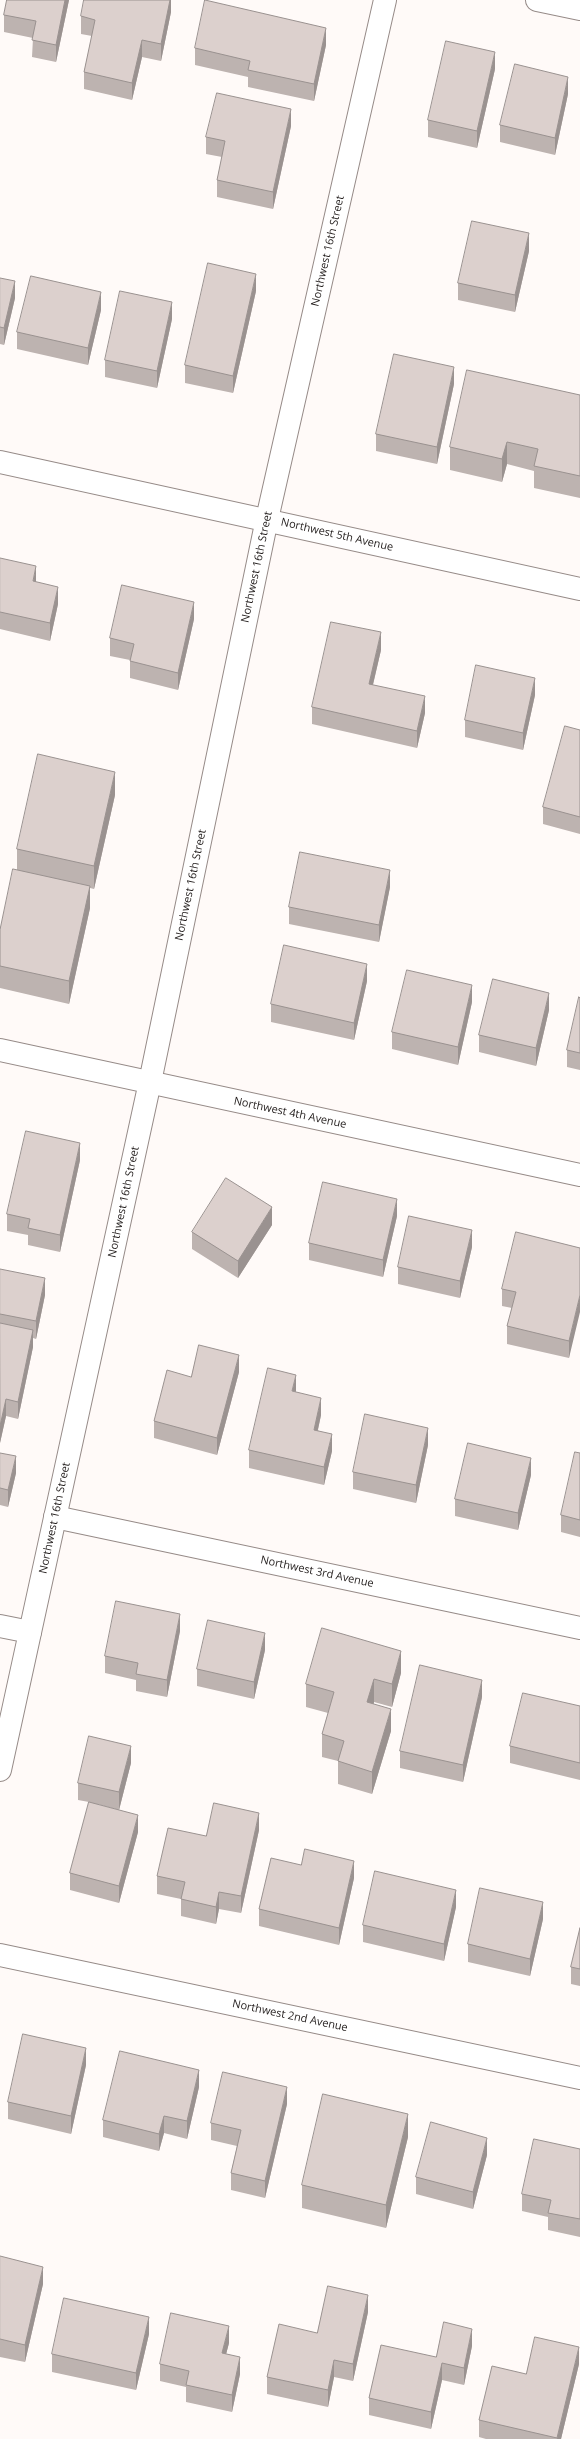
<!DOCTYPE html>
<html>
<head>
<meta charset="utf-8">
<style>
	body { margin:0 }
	canvas { display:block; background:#fffaf8 }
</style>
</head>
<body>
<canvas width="580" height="2439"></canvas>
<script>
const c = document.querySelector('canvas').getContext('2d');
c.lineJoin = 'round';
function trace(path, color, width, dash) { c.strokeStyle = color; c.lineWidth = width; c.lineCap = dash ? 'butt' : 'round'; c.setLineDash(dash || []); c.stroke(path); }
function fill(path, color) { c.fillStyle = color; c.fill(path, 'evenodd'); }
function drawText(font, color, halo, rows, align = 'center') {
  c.font = font + ' "Open Sans",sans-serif'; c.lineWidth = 3; c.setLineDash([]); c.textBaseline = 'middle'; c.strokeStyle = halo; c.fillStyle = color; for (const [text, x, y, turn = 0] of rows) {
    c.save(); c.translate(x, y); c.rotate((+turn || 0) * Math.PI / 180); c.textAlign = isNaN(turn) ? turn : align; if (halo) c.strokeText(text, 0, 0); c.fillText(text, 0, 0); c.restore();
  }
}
const street = new Path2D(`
	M537,0L580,9
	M0,462L580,589
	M0,1050L580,1175
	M55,1517L580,1628
	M0,1626L30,1632
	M0,1955L580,2078`);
const secondary = new Path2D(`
	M0,1770L150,1082L267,519L385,0`);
const wall = new Path2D(`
	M7,0H69L56,62L32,57L33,38L4,32V15Z
	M171,0V12L161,61L142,57L132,100L84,89V72L92,36L81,34V16Z
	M326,45L314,101L248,87V77L195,65V48Z
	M495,69L477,148L428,137V120Z
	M568,94L555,155L500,142V125Z
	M291,126L273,209L217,197V180L222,157L206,154V137Z
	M529,251L515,312L458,300V283Z
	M0,278L15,298L4,345L0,344Z
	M256,291L233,393L185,383V365Z
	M101,310L88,365L17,349V332Z
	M172,319L157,388L105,377V360Z
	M454,384L437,464L376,451V434Z
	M580,395V498L534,488V471L507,464L502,482L450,470V447Z
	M0,558L36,582L58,604L50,641L0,629Z
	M194,619L178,690L130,678V660L110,656V638Z
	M381,650L373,685L425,713L417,748L312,724V707Z
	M535,695L523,750L465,737V720Z
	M580,730V834L543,824V807Z
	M115,795L94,889L90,888V908L69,1004L0,988V930L17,870V849Z
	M390,887L379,942L289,924V907Z
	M367,981L354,1040L271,1022V1004Z
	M580,998V1070L567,1067V1050Z
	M472,1002L458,1065L392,1049V1032Z
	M549,1010L536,1066L479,1052V1035Z
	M80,1160L60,1252L28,1245V1235L7,1231V1214Z
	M397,1216L383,1277L309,1260V1243Z
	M272,1225L238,1278L192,1249V1232Z
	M472,1247L460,1298L398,1284V1267Z
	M580,1248L569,1358L507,1344V1326L512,1308L502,1306V1289Z
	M0,1269L45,1295L36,1339L33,1338V1347L18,1419L6,1416L0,1443Z
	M239,1372L217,1455L154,1438V1421L191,1377Z
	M296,1392L321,1415L318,1430L332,1451L324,1485L249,1468V1450Z
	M428,1445L416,1503L353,1489V1472Z
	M0,1453L16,1473L8,1507L0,1505Z
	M580,1453V1537L561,1532V1515Z
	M531,1475L518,1530L455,1516V1499Z
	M180,1631L167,1697L136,1691V1680L105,1673V1656Z
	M265,1650L254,1699L197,1686V1669Z
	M401,1673L392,1707L374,1702V1704L391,1731L372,1794L338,1784V1761L322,1757V1734L328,1713L306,1707V1684Z
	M482,1697L463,1782L400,1768V1751Z
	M580,1706V1780L510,1763V1746Z
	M131,1763L119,1810L97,1804L138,1832L119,1903L70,1890V1873L89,1802L78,1800V1783Z
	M259,1830L241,1913L219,1909L216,1924L181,1916V1899L157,1894V1876L206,1836Z
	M354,1878L339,1945L259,1926V1909Z
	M456,1907L444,1961L363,1942V1925Z
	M543,1919L530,1976L468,1962V1944Z
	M580,1928V1986L571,1984V1967Z
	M86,2065L71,2134L8,2119V2102Z
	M199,2087L187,2139L164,2133L159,2151L103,2137V2120Z
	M287,2104L265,2198L231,2190V2173L237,2146L211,2140V2123Z
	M408,2137L386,2228L302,2208V2185Z
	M580,2149V2237L548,2230V2217L522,2211V2194Z
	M487,2155L473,2209L416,2194V2177Z
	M0,2256L43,2284L25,2362L0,2357Z
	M368,2312L353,2381L334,2377L328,2407L267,2394V2377L317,2333Z
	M149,2334L136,2390L52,2372V2354Z
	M229,2343L226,2354L240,2374L232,2412L186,2402V2387L160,2381V2364Z
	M472,2346L464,2385L442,2380L431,2429L369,2415V2398L436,2357Z
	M579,2364L561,2439H486L479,2437V2420L526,2374Z`);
const shadedWall = new Path2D(`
	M65,0H69L56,62V45Z
	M170,0H171V12L161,61V44Z
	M326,28V45L314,101V84Z
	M142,40V57L132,100V83Z
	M495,52V69L477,148V131Z
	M568,77V94L555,155V138Z
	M291,109V126L273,209V192Z
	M529,233V251L515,312V295Z
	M256,274V291L233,393V376Z
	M15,281V298L4,345V328Z
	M101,292V310L88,365V348Z
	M172,302V319L157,388V371Z
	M454,367V384L437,464V447Z
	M507,442V464L502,482V459Z
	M36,566V583L33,581Z
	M58,587V604L50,641V623Z
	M194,602V619L178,690V673Z
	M381,632V650L369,701V684Z
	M535,678V695L523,750V733Z
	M425,696V713L417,748V731Z
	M115,772V795L94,889V866Z
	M390,870V887L379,942V925Z
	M90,886V908L69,1004V981Z
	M367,964V981L354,1040V1023Z
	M472,985V1002L458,1065V1047Z
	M549,993V1010L536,1066V1048Z
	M80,1143V1160L60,1252V1235Z
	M397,1199V1216L383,1277V1260Z
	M272,1207V1225L238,1278V1261Z
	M472,1230V1247L460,1298V1281Z
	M45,1278V1295L36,1339V1321Z
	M580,1295V1312L569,1358V1341Z
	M33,1330V1347L18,1419V1402Z
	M239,1355V1372L217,1455V1438Z
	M296,1375V1392L292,1391Z
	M321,1398V1415L314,1447V1430Z
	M6,1399V1416L0,1443V1426Z
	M428,1428V1445L416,1503V1485Z
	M332,1434V1451L324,1485V1467Z
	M16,1456V1473L8,1507V1490Z
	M531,1458V1475L518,1530V1513Z
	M180,1614V1631L167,1697V1680Z
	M265,1633V1650L254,1699V1682Z
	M401,1651V1673L392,1707V1684Z
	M374,1679V1702L367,1724V1702Z
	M482,1680V1697L463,1782V1765Z
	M391,1709V1731L372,1794V1772Z
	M131,1746V1763L119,1810V1792Z
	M259,1813V1830L241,1913V1896Z
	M138,1815V1832L119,1903V1886Z
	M354,1861V1878L339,1945V1928Z
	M456,1890V1907L444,1961V1944Z
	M219,1892V1909L216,1924V1907Z
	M543,1902V1919L530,1976V1959Z
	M86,2048V2065L71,2134V2116Z
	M199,2070V2087L187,2139V2121Z
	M287,2087V2104L265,2198V2181Z
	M408,2114V2137L386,2228V2205Z
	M164,2116V2133L159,2151V2134Z
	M487,2138V2155L473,2209V2192Z
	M43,2267V2284L25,2362V2345Z
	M368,2295V2312L353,2381V2364Z
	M149,2317V2334L136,2390V2373Z
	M229,2326V2343L222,2370V2353Z
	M472,2329V2346L464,2385V2368Z
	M579,2347V2364L561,2439H557Z
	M240,2357V2374L232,2412V2395Z
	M334,2360V2377L328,2407V2390Z
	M442,2363V2380L431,2429V2412Z`);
const building = new Path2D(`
	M7,0H65L56,45L32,40L36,21L4,15Z
	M84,0H170L161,44L142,40L132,83L84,72L95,20L81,16Z
	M205,0L326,28L314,84L248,70L250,61L195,48Z
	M446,41L495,52L477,131L428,120Z
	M515,64L568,77L555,138L500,125Z
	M217,93L291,109L273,192L217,180L225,141L206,137Z
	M472,221L529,233L515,295L458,283Z
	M208,263L256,274L233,376L185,365Z
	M31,276L101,292L88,348L17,332Z
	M0,278L15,281L4,328L0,327Z
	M120,291L172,302L157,371L105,360Z
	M394,354L454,367L437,447L376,434Z
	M467,370L580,395V476L534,466L538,449L507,442L502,459L450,447Z
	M0,558L36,566L33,581L58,587L50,623L0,612Z
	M122,585L194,602L178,673L130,661L134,644L110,638Z
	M331,622L381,632L369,684L425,696L417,731L312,707Z
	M476,665L535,678L523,733L465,720Z
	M565,726L580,730V817L543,807Z
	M38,754L115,772L94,866L17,849Z
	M300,852L390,870L379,925L289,907Z
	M13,869L90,886L69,981L0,966V930Z
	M284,945L367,964L354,1023L271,1004Z
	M407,970L472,985L458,1047L392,1032Z
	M493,979L549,993L536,1048L479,1035Z
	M579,997L580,998V1053L567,1050Z
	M26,1131L80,1143L60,1235L28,1228L30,1219L7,1214Z
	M226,1178L272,1207L238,1261L192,1232Z
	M323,1182L397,1199L383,1260L309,1243Z
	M409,1216L472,1230L460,1281L398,1267Z
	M516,1232L580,1248V1295L569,1341L507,1326L516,1292L502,1289Z
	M0,1269L45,1278L36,1321L0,1314Z
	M0,1323L33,1330L18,1402L6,1399L0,1426Z
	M199,1345L239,1355L217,1438L154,1421L167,1370L191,1377Z
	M268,1368L296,1375L292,1391L321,1398L314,1430L332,1434L324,1467L249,1450Z
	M365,1414L428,1428L416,1485L353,1472Z
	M468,1443L531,1458L518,1513L455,1499Z
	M575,1452L580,1453V1520L561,1515Z
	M0,1453L16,1456L8,1490L0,1488Z
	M116,1601L180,1614L167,1680L136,1674L138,1663L105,1656Z
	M208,1620L265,1633L254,1682L197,1669Z
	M322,1628L401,1651L392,1684L374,1679L367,1702L391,1709L372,1772L338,1761L344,1741L322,1734L334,1692L306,1684Z
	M420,1665L482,1680L463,1765L400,1751Z
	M523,1693L580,1706V1763L510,1746Z
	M89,1736L131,1746L119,1792L78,1783Z
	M89,1802L138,1815L119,1886L70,1873Z
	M214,1803L259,1813L241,1896L219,1892L216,1907L181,1899L185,1882L157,1876L168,1828L206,1836Z
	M305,1849L354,1861L339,1928L259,1909L271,1858L301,1865Z
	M375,1871L456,1890L444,1944L363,1925Z
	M480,1888L543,1902L530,1959L468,1944Z
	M580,1928V1969L571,1967Z
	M23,2034L86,2048L71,2116L8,2102Z
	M120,2051L199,2070L187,2121L164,2116L159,2134L103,2120Z
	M223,2072L287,2087L265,2181L231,2173L241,2130L211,2123Z
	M323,2094L408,2114L386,2205L302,2185Z
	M431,2122L487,2138L473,2192L416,2177Z
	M534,2139L580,2149V2219L548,2213L551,2200L522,2194Z
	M0,2256L43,2267L25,2345L0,2339Z
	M328,2286L368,2295L353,2364L334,2360L328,2390L267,2377L279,2324L317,2333Z
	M64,2298L149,2317L136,2373L52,2354Z
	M171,2313L229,2326L222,2353L240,2357L232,2395L186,2385L189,2371L160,2364Z
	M444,2322L472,2329L464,2368L442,2363L431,2412L369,2398L381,2345L436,2357Z
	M535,2337L579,2347L557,2438L479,2420L492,2366L526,2374Z`);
const streetNames = [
	["Northwest 16th Street",328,251,-77],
	["Northwest 5th Avenue",337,535,13],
	["Northwest 16th Street",257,567,-78],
	["Northwest 16th Street",191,885,-78],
	["Northwest 4th Avenue",290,1113,12],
	["Northwest 16th Street",124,1202,-78],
	["Northwest 16th Street",55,1518,-78],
	["Northwest 3rd Avenue",317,1572,12],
	["Northwest 2nd Avenue",290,2016,12]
];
trace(street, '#968b88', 24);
trace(secondary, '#968b88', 24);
trace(street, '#fff', 22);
trace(secondary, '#fff', 22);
fill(wall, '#bdb3b0');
fill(shadedWall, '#9a9290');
fill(building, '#dcd0cd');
trace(building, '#9a9290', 1);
drawText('11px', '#231e1d', '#fff', streetNames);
</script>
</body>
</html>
